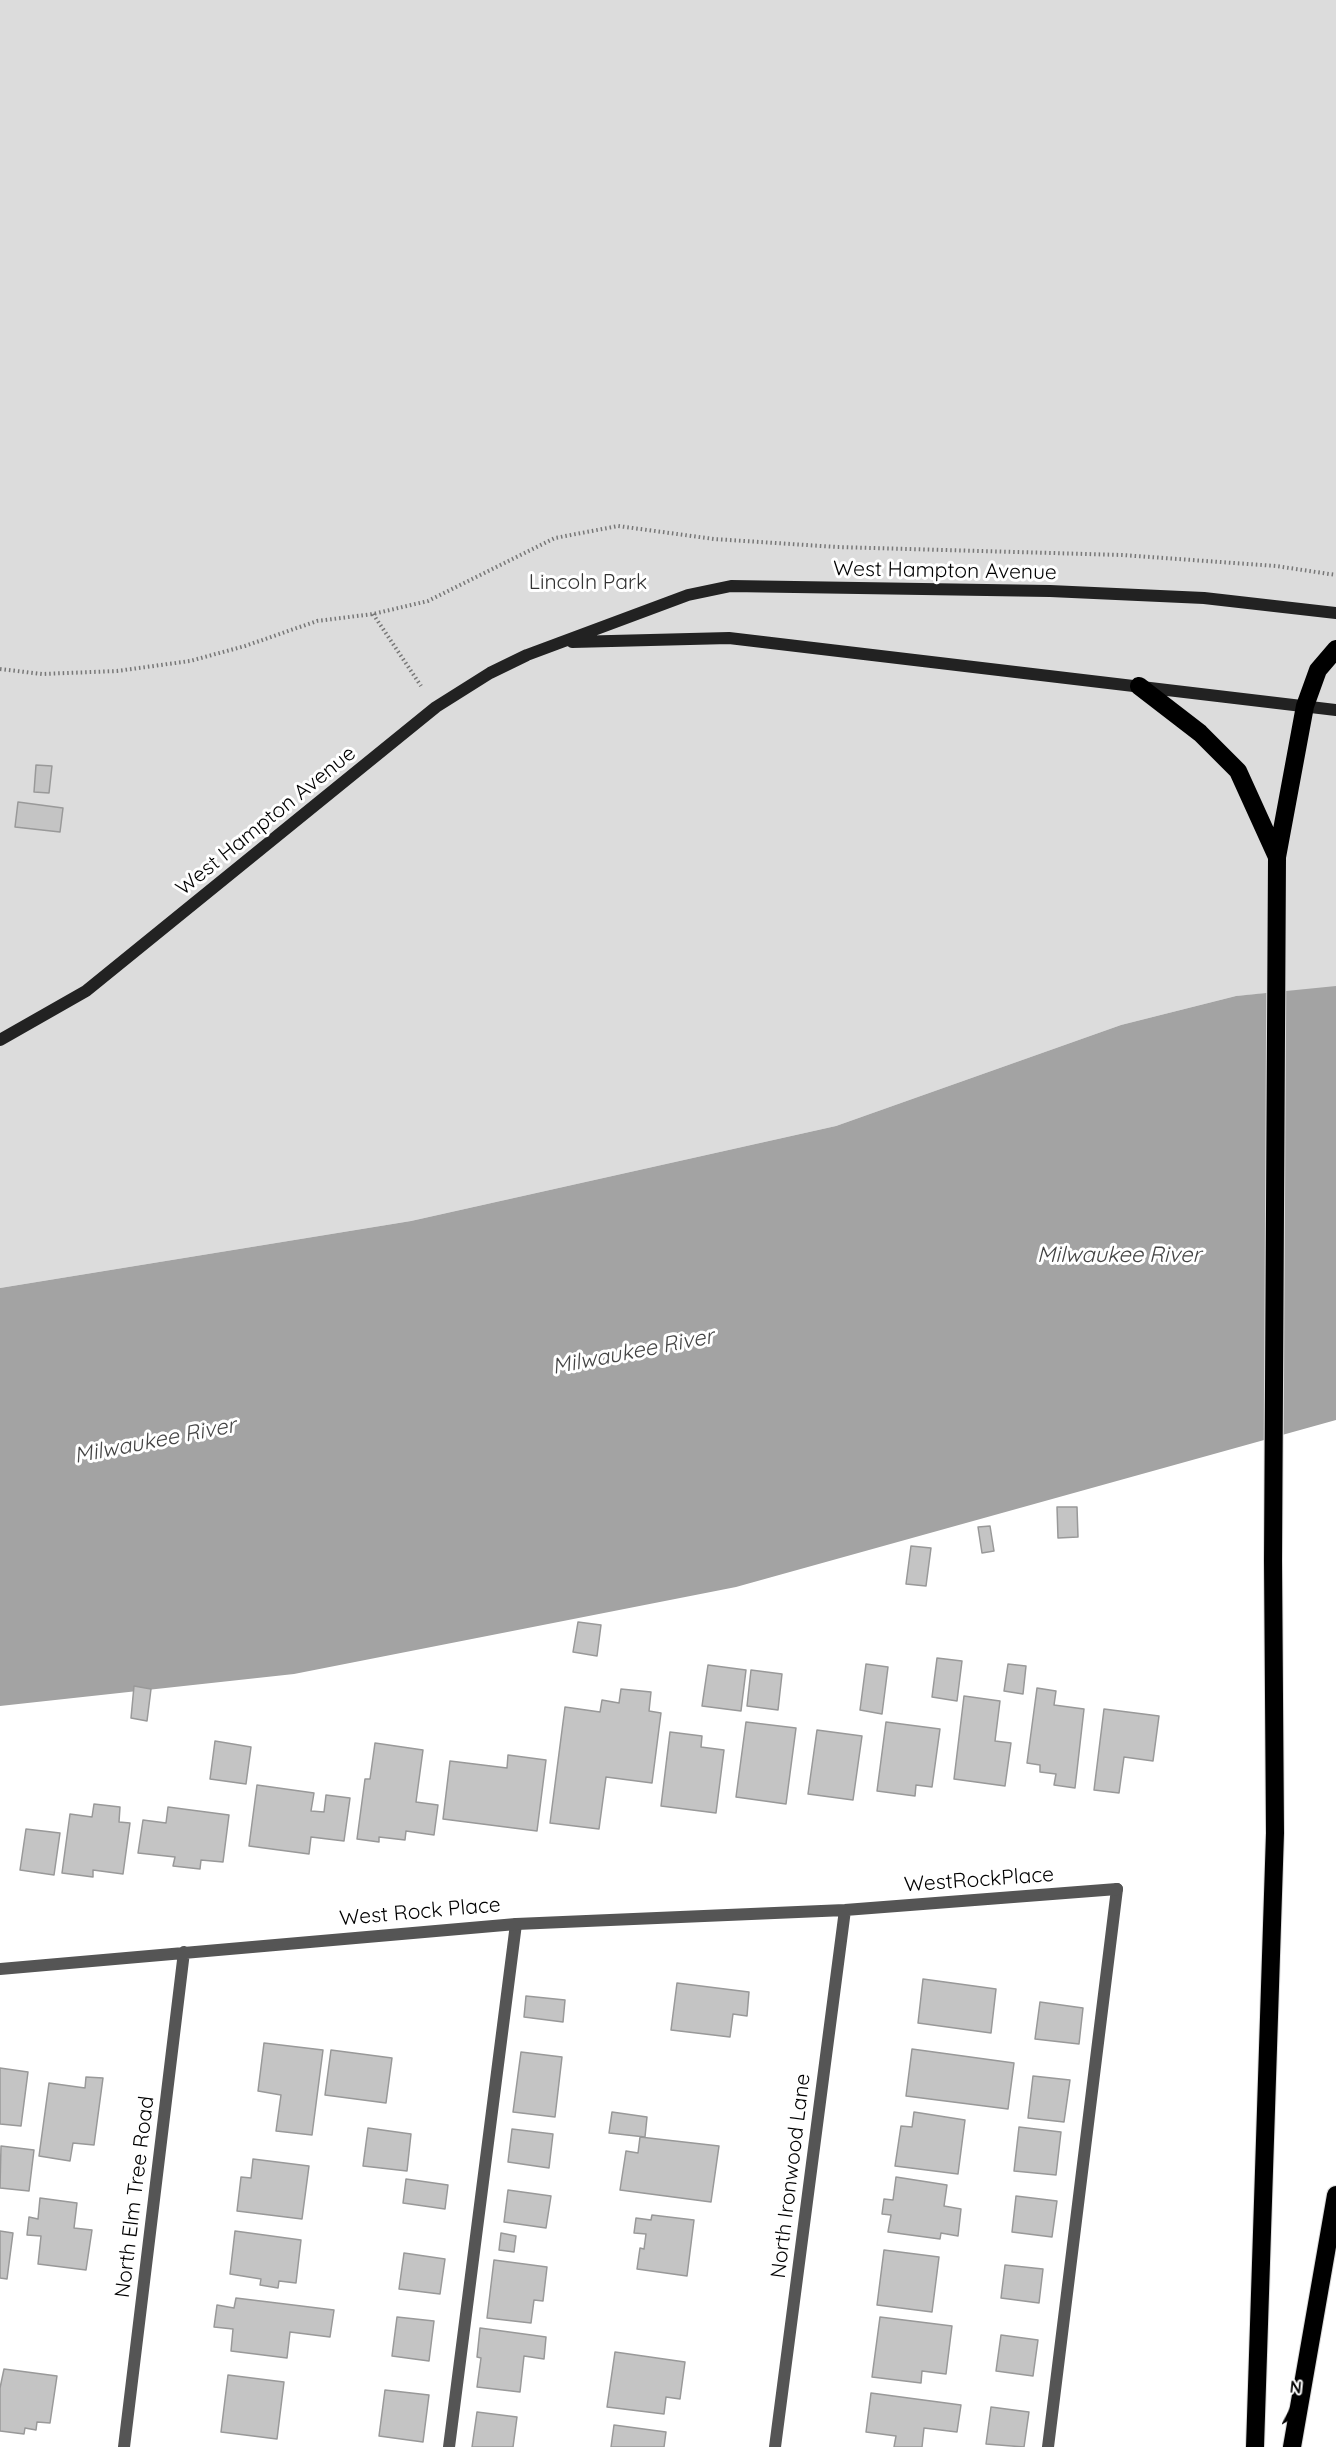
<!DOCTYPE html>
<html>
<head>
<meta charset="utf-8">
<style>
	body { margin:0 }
	#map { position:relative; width:1336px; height:2447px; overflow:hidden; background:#fff; font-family:Quicksand,sans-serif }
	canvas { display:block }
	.north { position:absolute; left:1264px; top:2375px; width:60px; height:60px; -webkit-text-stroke:4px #fff; paint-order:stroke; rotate:6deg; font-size:16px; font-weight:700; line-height:24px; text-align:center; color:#000 }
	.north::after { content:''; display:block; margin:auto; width:21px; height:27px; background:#000; clip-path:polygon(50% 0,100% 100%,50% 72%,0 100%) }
</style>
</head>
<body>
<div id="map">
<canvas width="1336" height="2447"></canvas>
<div class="north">N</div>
</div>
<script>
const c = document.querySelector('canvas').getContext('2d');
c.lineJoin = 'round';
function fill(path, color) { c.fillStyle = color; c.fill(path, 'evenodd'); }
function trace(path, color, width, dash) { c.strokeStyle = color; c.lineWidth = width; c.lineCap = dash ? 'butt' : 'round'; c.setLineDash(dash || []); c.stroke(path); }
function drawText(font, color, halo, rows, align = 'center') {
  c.font = font + ' Quicksand,sans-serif'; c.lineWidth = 6; c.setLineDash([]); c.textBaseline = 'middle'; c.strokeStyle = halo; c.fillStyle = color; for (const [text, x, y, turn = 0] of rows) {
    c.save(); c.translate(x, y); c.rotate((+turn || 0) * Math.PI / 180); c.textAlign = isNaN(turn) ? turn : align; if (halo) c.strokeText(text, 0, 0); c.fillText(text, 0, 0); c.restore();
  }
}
const green = new Path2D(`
	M0,0H1336V987L1236,996L1121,1025L836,1126L411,1221L0,1288Z`);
const water = new Path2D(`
	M1336,986V1420L736,1587L294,1674L0,1706V1288L411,1221L836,1126L1121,1025L1236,996Z`);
const building = new Path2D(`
	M36,765L52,766L49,793L34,792Z
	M18,802L63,808L60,832L15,827Z
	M1057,1507H1077L1078,1537L1058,1538Z
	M990,1526L994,1551L982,1553L978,1527Z
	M911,1546L931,1548L926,1586L906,1584Z
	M578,1622L601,1625L597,1656L573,1652Z
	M937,1658L962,1661L957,1701L932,1697Z
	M866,1664L888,1667L882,1714L860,1710Z
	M1008,1664L1026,1666L1023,1694L1004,1691Z
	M708,1665L746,1670L741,1711L702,1706Z
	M751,1670L782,1674L778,1710L747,1706Z
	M134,1686L151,1689L147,1721L131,1718Z
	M1037,1688L1056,1691L1054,1705L1084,1709L1075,1788L1054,1785L1056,1774L1040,1772V1765L1027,1763Z
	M621,1689L651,1692L649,1711L661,1713L652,1783L606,1777L599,1829L550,1823L565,1707L600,1712L602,1700L619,1703Z
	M964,1696L1000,1701L995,1741L1011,1743L1005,1786L954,1779Z
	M1104,1709L1159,1716L1153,1761L1124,1757L1119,1793L1094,1790Z
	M746,1722L796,1728L786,1804L736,1797Z
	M886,1722L940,1729L932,1787L916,1785L915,1796L877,1791Z
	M817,1730L862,1736L853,1800L808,1794Z
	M670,1732L702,1736L701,1747L724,1750L716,1813L661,1806Z
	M215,1741L251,1747L246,1784L210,1779Z
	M375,1743L423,1750L416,1802L438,1805L434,1835L406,1831L405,1840L379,1837V1842L357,1839L365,1779H370Z
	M508,1755L546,1760L537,1831L443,1819L450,1761L507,1768Z
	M257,1785L314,1793L311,1811L324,1812L326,1795L350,1798L344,1841L311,1837L309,1854L249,1846Z
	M94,1804L120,1807L119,1822L130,1823L123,1874L93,1870V1877L62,1873L70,1814L92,1817Z
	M168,1807L229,1815L223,1862L201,1860L200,1869L173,1866L175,1857L138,1853L143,1820L166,1823Z
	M26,1829L60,1833L54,1875L20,1870Z
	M923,1979L996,1989L991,2033L918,2023Z
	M677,1983L749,1992L747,2016L733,2014L730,2037L671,2030Z
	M526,1996L565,2000L563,2022L524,2017Z
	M1040,2002L1083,2008L1079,2044L1035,2039Z
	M264,2043L323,2050L312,2135L276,2131L281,2095L258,2091Z
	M912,2049L1014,2063L1008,2109L906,2096Z
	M331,2050L392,2058L386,2103L325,2095Z
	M521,2052L562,2057L555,2117L513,2112Z
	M0,2068L28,2072L21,2126L0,2124Z
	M1033,2076L1070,2080L1064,2122L1028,2118Z
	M86,2077L103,2078L94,2145L73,2143L70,2161L39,2156L49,2083L85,2088Z
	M612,2112L647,2117L645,2137L609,2133Z
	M914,2112L965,2120L958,2174L895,2166L901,2126L912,2127Z
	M1019,2127L1061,2132L1056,2175L1014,2171Z
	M368,2128L411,2134L407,2171L363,2166Z
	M512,2129L553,2134L549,2168L508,2162Z
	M640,2137L719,2146L711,2202L620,2190L626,2151L638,2153Z
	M1,2146L34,2150L29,2191L0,2188Z
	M253,2159L309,2166L302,2219L237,2211L241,2177L251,2178Z
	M896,2177L947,2185L944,2206L961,2209L958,2236L941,2233L940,2239L888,2232L891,2215L882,2214L884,2199L893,2200Z
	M406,2179L448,2185L445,2209L403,2203Z
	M508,2190L551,2196L546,2228L504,2222Z
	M1016,2196L1057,2201L1052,2237L1012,2232Z
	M40,2198L77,2203L74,2228L92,2230L86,2270L38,2264L41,2236L27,2235L29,2217L38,2219Z
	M652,2215L694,2220L687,2276L637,2269L640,2248L644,2249L646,2234L634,2233L636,2218L651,2220Z
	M0,2231L13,2233L7,2279L0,2278Z
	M235,2231L301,2240L296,2283L279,2281L278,2288L260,2285L261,2279L230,2274Z
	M501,2233L516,2236L514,2252L499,2250Z
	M884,2250L939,2257L932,2312L877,2305Z
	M404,2253L445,2259L440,2294L399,2289Z
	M494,2260L547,2267L543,2301L534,2300L531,2323L487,2318Z
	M1005,2265L1043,2269L1039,2303L1001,2298Z
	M236,2298L334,2310L330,2337L290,2332L287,2358L231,2351L233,2329L214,2327L217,2305L234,2308Z
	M397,2317L434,2321L429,2361L392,2356Z
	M880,2317L952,2326L946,2374L922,2371L921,2383L872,2377Z
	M480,2328L546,2337L544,2359L524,2356L520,2392L477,2387L481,2358L477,2357Z
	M1001,2335L1038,2340L1033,2376L996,2371Z
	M615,2352L685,2362L680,2399L666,2397L664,2414L607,2407Z
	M4,2369L57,2376L50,2423L37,2422L36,2430L25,2428L24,2434L0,2431V2388Z
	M228,2375L284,2382L277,2439L221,2432Z
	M385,2390L429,2395L423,2442L379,2436Z
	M871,2393L961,2405L957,2432L924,2428L922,2447H894L896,2436L866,2432Z
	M991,2407L1029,2412L1024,2447L986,2444Z
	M477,2412L517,2417L513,2447H472Z
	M614,2425L666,2432L664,2447H611Z`);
const path = new Path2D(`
	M373,614L421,686
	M0,669L42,674L117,671L190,661L245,646L317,621L373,614L428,601L555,538L618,526L714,539L837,547L1122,555L1276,566L1336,575`);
const service = new Path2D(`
	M449,2447L516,1924
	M1048,2447L1117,1889`);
const minor = new Path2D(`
	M0,1969L516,1924L845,1910L1117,1889
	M124,2447L184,1952
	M775,2447L845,1910`);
const secondary = new Path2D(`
	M572,642L729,638L1336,710
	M0,1040L86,991L436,707L490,673L527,655L688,595L731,586L1050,591L1204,598L1336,613`);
const motorway = new Path2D(`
	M1139,686L1200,733L1238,771L1277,857
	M1255,2447L1275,1833L1273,1560L1277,857L1305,706L1318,670L1336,649
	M1292,2447L1336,2195`);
const streetNames = [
	["West Hampton Avenue",945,571,1],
	["West Hampton Avenue",266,821,-39],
	["WestRockPlace",979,1880,-4],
	["West Rock Place",420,1912,-5],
	["North Ironwood Lane",791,2176,-83],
	["North Elm Tree Road",135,2197,-83]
];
const parkNames = [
	["Lincoln Park",588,583]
];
const waterNames = [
	["Milwaukee River",1119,1255],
	["Milwaukee River",633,1352,-11],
	["Milwaukee River",155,1441,-11]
];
fill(green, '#dcdcdc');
fill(water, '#a3a3a3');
fill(building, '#c4c4c4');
trace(building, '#999', 1.5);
trace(motorway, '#dbdbdb', 20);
trace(path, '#777', 4, [1.5, 3]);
trace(service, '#555', 12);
trace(minor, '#555', 12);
trace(secondary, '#222', 12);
trace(motorway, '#000', 18);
drawText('21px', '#000', '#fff', streetNames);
drawText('21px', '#333', '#fff', parkNames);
drawText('italic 22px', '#444', '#fff', waterNames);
</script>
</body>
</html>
